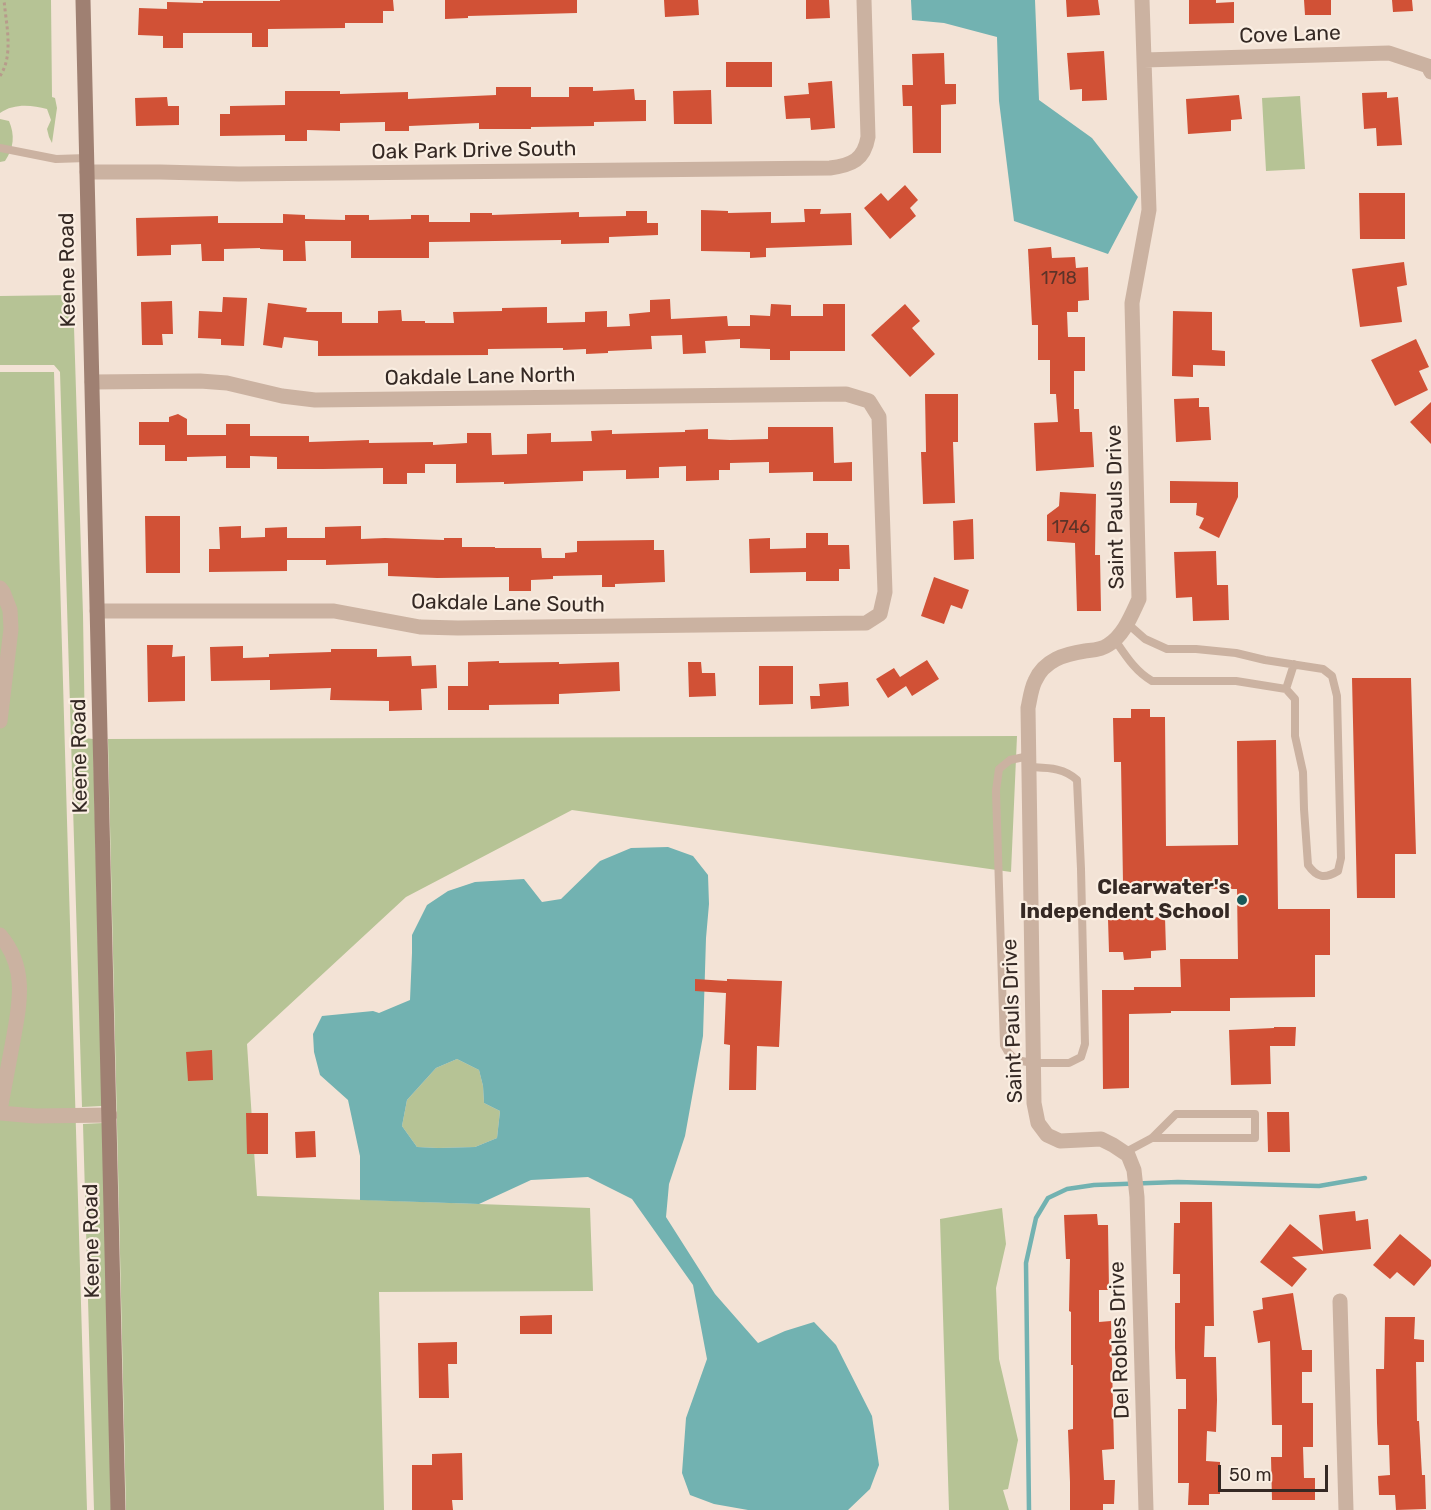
<!DOCTYPE html>
<html>
<head>
<meta charset="utf-8">
<style>
	body { margin:0 }
	#map { position:relative; width:1431px; height:1510px; overflow:hidden; background:#f3e3d6; font-family:Rubik,sans-serif }
	canvas { display:block }
	.scale { position:absolute; left:1218px; top:1465px; width:110px; height:27px; box-sizing:border-box; border:3px solid #352924; border-top:0; padding-left:8px; font-size:18px; line-height:21px; white-space:nowrap; color:#352924; -webkit-text-stroke:4px #faeee2; paint-order:stroke }
</style>
</head>
<body>
<div id="map">
<canvas width="1431" height="1510"></canvas>
<div class="scale">50 m</div>
</div>
<script>
const c = document.querySelector('canvas').getContext('2d');
c.lineJoin = 'round';
function fill(path, color) { c.fillStyle = color; c.fill(path, 'evenodd'); }
function trace(path, color, width, dash) { c.strokeStyle = color; c.lineWidth = width; c.lineCap = dash ? 'butt' : 'round'; c.setLineDash(dash || []); c.stroke(path); }
function drawText(font, color, halo, rows, align = 'center') {
  c.font = font + ' Rubik,sans-serif'; c.lineWidth = 4.5; c.setLineDash([]); c.textBaseline = 'middle'; c.strokeStyle = halo; c.fillStyle = color; for (const [text, x, y, turn = 0] of rows) {
    c.save(); c.translate(x, y); c.rotate((+turn || 0) * Math.PI / 180); c.textAlign = isNaN(turn) ? turn : align; if (halo) c.strokeText(text, 0, 0); c.fillText(text, 0, 0); c.restore();
  }
}
const green = new Path2D(`
	M0,0H51L52,97L55,98L57,108L52,143L49,137L47,129L51,120L47,109C32,105 14,103 0,113Z
	M1300,96L1305,169L1266,171L1262,98Z
	M0,119L9,121C15,135 14,148 5,161L0,162Z
	M73,295L83,615L85,738L93,739L102,1106L82,1107L60,372L54,365H0V296Z
	M0,372H54L87,1510H0Z
	M1017,736L1011,872L572,810L406,897L247,1044L257,1196L590,1208L593,1291L379,1292L384,1510H126L108,739Z
	M457,1059L479,1070L483,1086L484,1103L500,1111L497,1138L475,1147L438,1148L417,1147L402,1126L407,1100L436,1068Z
	M103,1123L111,1510H94L83,1124Z
	M1002,1208L1006,1244L996,1288L999,1359L1018,1440L1008,1489L1003,1490L1009,1510H949L940,1219Z`);
const water = new Path2D(`
	M911,0H1035L1039,100L1092,138L1138,197L1108,254L1014,221L999,101L997,37L944,23L912,20Z
	M668,847L693,856L708,875L709,904L706,938L703,1036L685,1136L669,1184L666,1217L715,1294L758,1343L785,1331L814,1322L836,1345L872,1416L879,1465L870,1489L848,1510H748L714,1504L690,1495L682,1473L686,1418L707,1359L693,1285L632,1199L588,1177L531,1180L479,1204L360,1200V1156L348,1100L320,1075L314,1052L313,1034L322,1016L373,1011L379,1013L410,1000L412,953V935L427,905L448,891L475,882L524,879L542,902L561,899L600,861L631,848ZM457,1059L479,1070L483,1086L484,1103L500,1111L497,1138L475,1147L438,1148L417,1147L402,1126L407,1100L436,1068Z`);
const stream = new Path2D(`
	M1029,1510L1026,1263L1036,1218L1048,1198L1067,1189L1094,1185L1178,1182L1319,1186L1365,1178`);
const building = new Path2D(`
	M280,0H393L394,11H383V23H345V28L268,29V47H252V33H183V48H163V36L138,35L139,8L167,9V2L203,3V1H280Z
	M445,0H577V13L468,16V18L445,19Z
	M664,0H698L699,15L665,17Z
	M806,0H829L830,18L806,19Z
	M1066,0H1098L1100,15L1067,17Z
	M1189,0H1216V3L1234,2V23L1189,24Z
	M1304,0H1331V15H1305Z
	M1392,0H1412L1413,11L1393,12Z
	M1104,51L1107,100L1082,101V89L1070,90L1067,53Z
	M944,53L945,84H956V104L941,105V153H913L912,106H903L902,85H913L912,54Z
	M726,62H772V87H726Z
	M832,81L835,128L811,130L810,118L786,119L784,96L809,94L808,83Z
	M496,87H531V97H569V87H593V91L634,89L635,100H646V121L594,122V126L531,127V129H479V123L409,126V131H385V122L340,123V131L307,130V141H285V135L220,136V114H230V106L285,105V91H340V94L408,92V99L496,95Z
	M711,90L712,124H674L673,91Z
	M1387,92V98L1398,97L1402,145L1377,146L1376,128L1364,129L1362,93Z
	M1239,95L1242,119L1231,120V131L1188,134L1186,99Z
	M167,97L168,106H179V125L136,126L135,98Z
	M905,185L918,200L910,208L916,216L890,239L864,208L881,193L888,201Z
	M1359,193H1405V239H1360Z
	M804,209H821L820,214L851,213L852,245L766,248V257L750,258V252L701,251V210L728,211V213L771,212V223L805,222Z
	M626,211H647V223H658V235L609,237V243L561,244V240L429,242V258H351V241H305L306,261H283V250L260,249V248L224,249V261H202L201,244L171,245V255L137,256L136,218L218,216V223H283V214L305,215V219L345,220V215H369V220L411,219V215H429V222H470V213H492V215L579,212V217L626,216Z
	M1051,247L1052,258L1075,257L1076,268L1088,267L1089,300L1078,301V312H1067L1068,337H1085V371H1074V409H1079L1080,432H1092L1094,467L1036,471L1034,423L1058,422L1056,394H1050V360H1038V325H1032L1028,249Z
	M1404,262L1407,285L1397,287L1402,322L1360,327L1352,269Z
	M223,297L247,298L244,346L221,345V339L198,338L199,311L222,312Z
	M670,299L671,319L727,316L728,326H750V315L770,316L771,304L791,305V316H823V304H845V351H790V360H770V349L740,348V339L705,341L706,353L683,354L682,335L651,336L652,349L608,351V353L586,354V349L563,350V348L488,349V355L318,356V341L284,337L282,348L263,345L268,303L307,308L306,312H342V323H378V311L401,310L402,321H425V323H454L453,312L502,311V308L547,307V323L585,322V312L607,311V327L630,326L629,314L650,312V300Z
	M172,301L173,334H162L163,345H142L141,302Z
	M905,304L920,321L912,328L935,354L910,377L871,335Z
	M1173,311L1212,312V350L1225,351V366L1193,365V377L1172,376Z
	M1416,339L1429,367L1419,371L1428,390L1395,406L1371,360Z
	M925,394H958V442H953L955,503L923,504L921,452H926Z
	M1199,398V407H1209L1211,440L1176,442L1174,399Z
	M1431,402V444L1410,422Z
	M178,414L187,419V435H226V424H250V436H309V442L369,440V443L433,442V445L467,443V433H491L492,455L527,454V434L551,433V442L592,441L591,431L612,430V434L685,432V430L708,429V439L730,440L768,439V427H833L834,463L852,462V481H813V472L769,473V462L730,463V470H719V480L686,481V466L659,467V478L626,479V470L583,471V481L504,484V482L456,483V464H425V473H407V484H383V468L323,469H277V457L250,456V468H226V456L187,457V461H165V445H139V422H169V417Z
	M1170,481L1238,482V497L1219,538L1199,528L1204,518L1196,515L1197,503H1170Z
	M1060,492L1096,494L1095,555H1100L1101,611H1077L1075,543L1047,541V515L1059,506Z
	M145,516H180V573H146Z
	M973,519L974,559L954,560L953,521Z
	M241,526V538L265,537V528L287,527V538H325V527L361,526V539L385,538L444,540V538H462V547H495V548H541L542,558H565V553L577,552V541L654,540V550H664L665,582L615,584V587H602V575L553,576V579L531,580V591H509V577L437,578L388,576V563L326,565V560H287V571L209,572V549H220L219,527Z
	M806,533H828V545H849L850,569H839V581H806V572L750,573L749,539L770,538V549L806,548Z
	M1216,551L1217,585H1228L1229,620L1193,621L1192,597L1176,598L1174,552Z
	M934,577L969,590L962,609L951,605L944,624L921,616Z
	M147,645H173L172,657L185,656V701L148,702Z
	M243,646V658L269,657V654L331,652V649H377V657L411,656L412,666L436,665L437,688L421,689L422,710L389,711V701L330,700L331,688L270,690V680L211,681L210,647Z
	M927,660L939,679L912,696L906,686L888,698L876,679L894,668L900,677Z
	M499,661V663L559,662V664L619,662L620,691L559,694V704L489,705V710H448V686H468V662Z
	M688,662H701L702,673H715L716,696L689,697Z
	M759,666H793V704L759,705Z
	M1352,678H1411L1416,854H1395V898H1357Z
	M848,682L849,706L811,709L810,696H820L819,684Z
	M1131,709H1150V717H1165L1166,846L1238,845L1237,741L1276,740L1278,909H1330V955H1315V997L1230,998V1011H1171V1013L1129,1014V1088L1103,1089L1102,990H1134V987H1181L1180,959H1238L1237,889H1179V883H1123L1121,762H1114L1113,718H1131Z
	M1165,917L1166,950L1151,951V958L1124,960L1123,952H1109L1108,919Z
	M695,979L727,981V979L782,981L779,1047L757,1046L756,1090H729L730,1045L724,1044L726,993L695,991Z
	M1274,1027H1296L1295,1046H1270L1271,1084L1231,1085L1229,1030L1274,1028Z
	M212,1050L213,1080L188,1081L186,1052Z
	M1267,1112H1289L1290,1152H1268Z
	M246,1113H268V1154H247Z
	M315,1131L316,1157L296,1158L295,1132Z
	M1180,1202H1212L1214,1326H1205L1204,1357H1216L1217,1400L1216,1432L1207,1431L1206,1461L1220,1462V1494H1209V1505H1188L1189,1483H1178V1409H1186V1379H1176L1175,1348V1303H1180V1274H1173L1174,1223H1180Z
	M1355,1211L1356,1221L1368,1219L1371,1249L1292,1257L1307,1269L1292,1287L1260,1262L1290,1224L1323,1251L1319,1215Z
	M1097,1214L1098,1225H1108L1109,1290H1099V1322L1111,1321L1114,1449L1102,1450L1104,1480H1115L1114,1504H1103V1510H1070V1482L1068,1430L1073,1429V1365H1071V1312L1069,1311L1070,1259H1066L1064,1215Z
	M1400,1234L1431,1260V1266L1414,1286L1397,1272L1390,1279L1373,1265Z
	M1293,1293L1302,1350H1312V1372H1302V1403H1313V1447H1303L1304,1478H1315V1500H1272L1271,1457H1282V1425H1272L1270,1341L1258,1343L1253,1311L1263,1309L1262,1298Z
	M552,1315V1334H520V1316Z
	M1385,1317H1415L1414,1339L1424,1340V1362H1416L1417,1421H1419L1422,1475H1425L1426,1509L1396,1510L1395,1495H1379L1378,1476L1390,1475L1389,1445H1378L1377,1423L1376,1369H1384Z
	M457,1342V1364H448L449,1398H419L418,1343Z
	M462,1453L463,1500H452L453,1510H412V1465H432V1454Z`);
const path = new Path2D(`
	M0,76C14,55 6,24 4,0`);
const service = new Path2D(`
	M0,148L56,159L87,158
	M1115,640C1126,656 1135,671 1152,681H1236L1286,689L1295,699V736L1303,772L1304,809L1308,865C1317,878 1325,879 1338,871L1341,858L1337,696L1332,676L1323,669L1265,660L1236,653L1196,649H1167L1145,639L1128,624
	M1286,689L1294,664
	M1029,767C1046,768 1063,767 1077,780L1081,869L1085,1044L1081,1057L1069,1063H1033L1016,1060L1008,1052L1004,1045L996,791L999,769L1010,760L1029,756
	M1124,1153L1152,1138L1176,1114H1255V1138H1152`);
const minor = new Path2D(`
	M1142,0L1149,210L1132,303L1139,599C1131,616 1124,635 1108,645C1101,650 1093,650 1085,651C1065,654 1044,660 1035,681C1031,689 1030,699 1028,708L1034,1103L1038,1123L1047,1135L1060,1141L1101,1139L1113,1145L1128,1155L1134,1170L1137,1197L1146,1510
	M1144,60L1389,53L1428,66L1431,72
	M87,172H160L239,174L830,168C852,165 864,160 868,137L864,0
	M92,382L200,381L227,383L282,396L315,400L846,394L869,401L879,417L885,592L880,614L866,623L458,628L420,627L334,611H97
	M0,588L3,592L10,610L11,629L0,721
	M0,935C29,969 19,1007 12,1046C8,1067 4,1089 0,1110
	M0,1113L35,1116L110,1115
	M1340,1301L1346,1510`);
const secondary = new Path2D(`
	M83,0L118,1510`);
const markers = [
	[1242,900,6,"#175959"]
];
const numberNames = [
	["1718",1059,279],
	["1746",1071,528]
];
const streetNames = [
	["Cove Lane",1290,35,-2],
	["Oak Park Drive South",474,151,-1],
	["Keene Road",68,270,-91],
	["Oakdale Lane North",480,377,-1],
	["Saint Pauls Drive",1116,507,-91],
	["Oakdale Lane South",508,604,1],
	["Keene Road",80,756,-91],
	["Saint Pauls Drive",1013,1021,-92],
	["Keene Road",92,1241,-91],
	["Del Robles Drive",1120,1340,-92]
];
const poiNames = [
	["Clearwater's",1230,888],
	["Independent School",1230,912]
];
fill(green, '#b6c395');
fill(water, '#72b2b1');
trace(stream, '#72b2b1', 4.5);
fill(building, '#d15136');
trace(path, '#b79b8b', 3, [3, 3]);
trace(service, '#cbb2a1', 8);
trace(minor, '#cbb2a1', 15);
trace(secondary, '#9f8072', 15);
for (const [x, y, r, color] of markers) { const dot = new Path2D(); dot.arc(x, y, r, 0, 2 * Math.PI); c.fillStyle = color; c.fill(dot); trace(dot, '#faeee2', 2); }
drawText('18px', '#5c3328', null, numberNames);
drawText('21px', '#352924', '#faeee2', streetNames);
drawText('bold 21px', '#352924', '#faeee2', poiNames, 'right');
</script>
</body>
</html>
